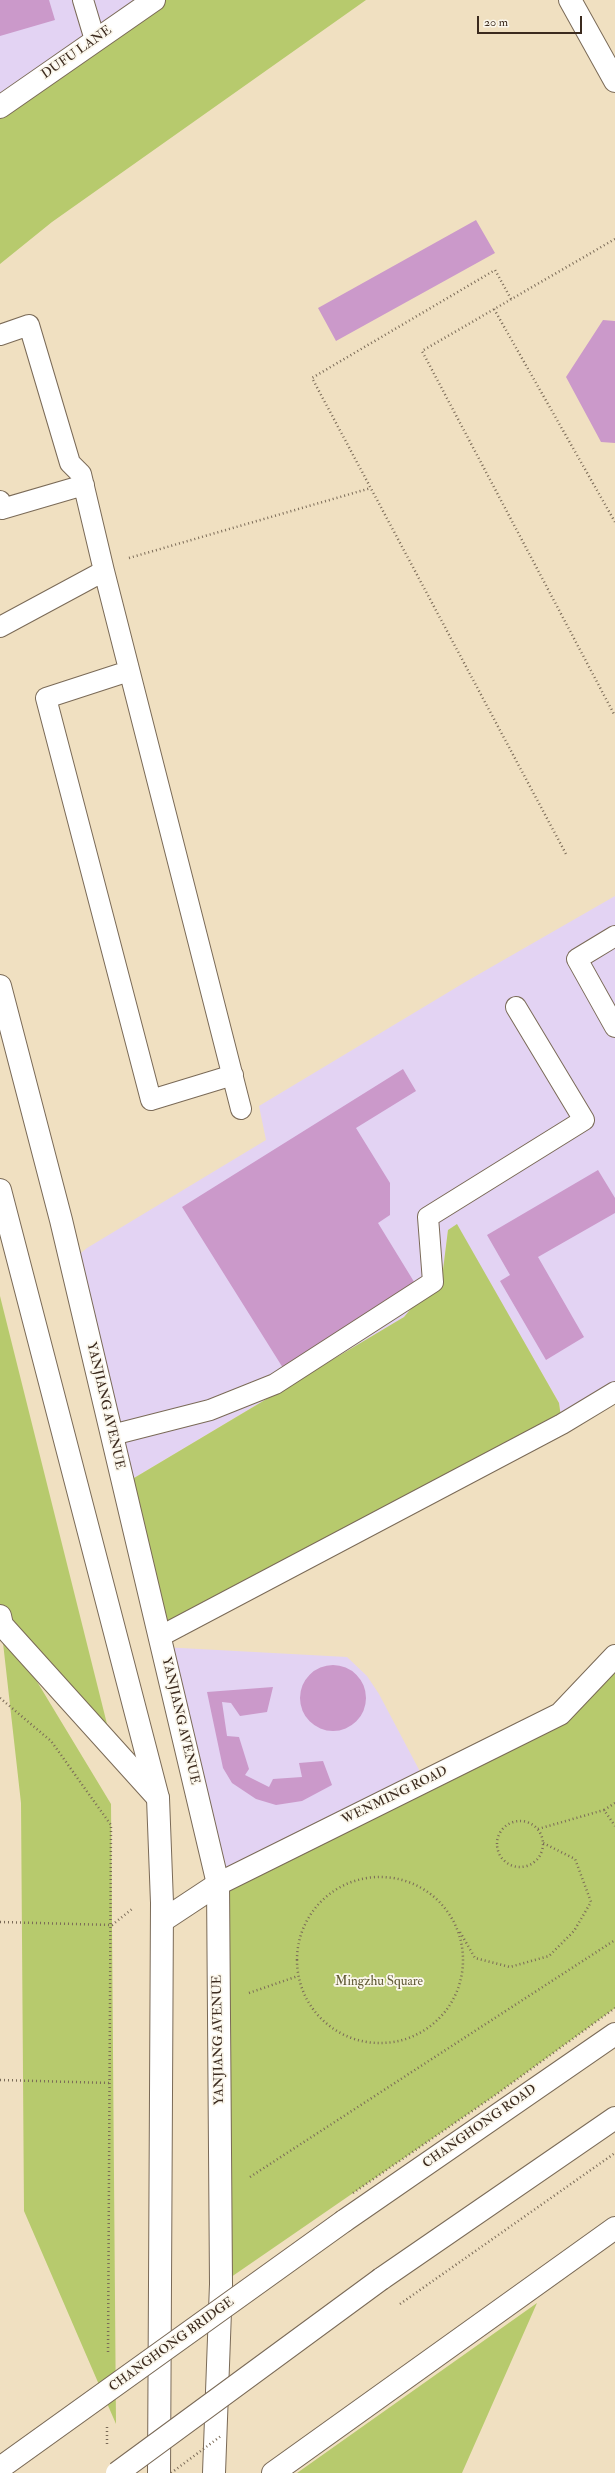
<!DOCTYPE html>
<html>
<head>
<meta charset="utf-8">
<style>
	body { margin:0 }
	#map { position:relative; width:615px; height:2473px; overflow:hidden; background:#f0e0c1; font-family:"IM FELL Double Pica",serif }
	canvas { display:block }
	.scale { position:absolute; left:477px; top:16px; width:105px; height:18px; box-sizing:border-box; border:2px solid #3b2a1e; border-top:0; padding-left:5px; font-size:12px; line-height:14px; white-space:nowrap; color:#3b2a1e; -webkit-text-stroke:3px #fbf7ec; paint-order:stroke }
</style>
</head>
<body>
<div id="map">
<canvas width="615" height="2473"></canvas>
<div class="scale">20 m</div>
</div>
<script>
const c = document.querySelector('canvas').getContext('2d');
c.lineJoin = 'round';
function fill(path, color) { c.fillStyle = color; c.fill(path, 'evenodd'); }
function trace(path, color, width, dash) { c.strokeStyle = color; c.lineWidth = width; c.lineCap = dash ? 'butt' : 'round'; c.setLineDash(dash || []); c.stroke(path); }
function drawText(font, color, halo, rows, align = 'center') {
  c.font = font + ' "IM FELL Double Pica",serif'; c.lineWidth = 3.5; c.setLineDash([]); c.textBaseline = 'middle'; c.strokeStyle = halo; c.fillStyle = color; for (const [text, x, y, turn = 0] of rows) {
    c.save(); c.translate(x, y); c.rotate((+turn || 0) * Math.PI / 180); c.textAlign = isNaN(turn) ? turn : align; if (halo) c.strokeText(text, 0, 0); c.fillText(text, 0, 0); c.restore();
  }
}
const built = new Path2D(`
	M0,0H161L0,110Z
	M615,896V1392L562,1424L559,1403L457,1225L448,1230L443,1270L404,1317L124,1484L71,1261L87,1248L266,1140L259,1106L467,981Z
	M162,1647L347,1657L367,1676L379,1694L425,1781L218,1884Z`);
const green = new Path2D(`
	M154,0H366L52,222L0,264V107Z
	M457,1224L559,1403L562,1424L164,1635L124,1484L404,1317L443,1270L448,1230Z
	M0,1296L113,1748L4,1627L111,1804L116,2424L24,2211L21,1803L0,1616Z
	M615,1656V2008L494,2096L221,2284L218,1884L524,1731Z
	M537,2303L462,2473H297Z`);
const building = new Path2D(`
	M0,0H49L55,20L0,36Z
	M476,220L495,253L336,341L318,308Z
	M603,320L615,321V443L601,442L566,377Z
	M403,1069L416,1091L356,1128L390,1183V1215L378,1223L416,1285L283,1368L182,1207Z
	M598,1170L615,1198V1213L538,1257L584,1337L546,1360L500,1281L510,1275L487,1235Z
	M300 1698a33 33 0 1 1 66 0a33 33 0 1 1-66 0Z
	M273,1687L267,1712L240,1716L231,1703L222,1702L227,1736L239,1737L249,1769L245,1775L269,1787L273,1779L302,1777L299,1763L323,1761L332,1785L302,1801L276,1805L256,1799L232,1783L223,1768L207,1692Z`);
const path = new Path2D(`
	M615,239L422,351L615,716
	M511,299L495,270L312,378L566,854
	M494,309L615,522
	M129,558L371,488
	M0,1698L51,1741L111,1825L108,2354
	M615,1803L604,1810L615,1826
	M497 1844a23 23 0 1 1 46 0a23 23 0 1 1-46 0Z
	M538,1829L604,1810
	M297 1960a83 83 0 1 1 166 0a83 83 0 1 1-166 0Z
	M0,1922L112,1925L132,1909
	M460,1932L475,1958L510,1967L549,1956L574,1931L591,1902L575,1859L543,1843
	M249,1993L298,1976
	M0,2080L110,2083
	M250,2177L615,1940
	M107,2444V2427`);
const service = new Path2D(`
	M83,0L95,40
	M0,335L29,325L70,463L81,474L104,571
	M0,501L2,509L84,485
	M0,627L104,571L241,1109
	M129,671L46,698L151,1100L233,1075
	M615,936L577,959L615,1027
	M112,1435L210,1410L275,1384L433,1282L428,1217L584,1120L516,1007
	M159,1637L562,1424L615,1392`);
const minor = new Path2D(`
	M570,0L615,81
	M162,1921L218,1884L560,1714L615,1656
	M273,2473L615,2228`);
const tertiary = new Path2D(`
	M0,107L154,0
	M0,1616L2,1625L158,1798`);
const secondary = new Path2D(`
	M0,986L61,1220L218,1884L221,2284L214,2473
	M0,1190L158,1798L162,1903L159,2473`);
const trunk = new Path2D(`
	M344,2221L615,2034
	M381,2279L615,2118`);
const pathBridge = new Path2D(`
	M353,2193L494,2096L615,2008
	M400,2304L615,2153
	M171,2473L221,2436`);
const trunkBridge = new Path2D(`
	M0,2468L344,2221
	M117,2473L381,2279`);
const streetNames = [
	["DUFU LANE",77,53,-35],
	["YANJIANG AVENUE",105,1406,77],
	["YANJIANG AVENUE",180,1721,77],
	["WENMING ROAD",395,1796,-26],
	["YANJIANG AVENUE",219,2040,-91],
	["CHANGHONG ROAD",480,2127,-35],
	["CHANGHONG BRIDGE",172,2345,-36]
];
const parkNames = [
	["Mingzhu Square",379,1982]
];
fill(built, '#e3d3f3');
fill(green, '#b7ca6d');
fill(building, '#cb99ca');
trace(service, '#7a6a57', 22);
trace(minor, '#7a6a57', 24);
trace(tertiary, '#7a6a57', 24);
trace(secondary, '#7a6a57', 24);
trace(trunk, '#7a6a57', 24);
trace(path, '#7a6a57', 2.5, [1, 3]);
trace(service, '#fff', 20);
trace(minor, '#fff', 22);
trace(tertiary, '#fff', 22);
trace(secondary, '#fff', 22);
trace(trunk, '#fff', 22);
trace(trunkBridge, '#7a6a57', 24, []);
trace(pathBridge, '#7a6a57', 2.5, [1, 3]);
trace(trunkBridge, '#fff', 22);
drawText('13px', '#3b2a1e', '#fbf7ec', streetNames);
drawText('13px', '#605a36', '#fbf7ec', parkNames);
</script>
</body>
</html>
